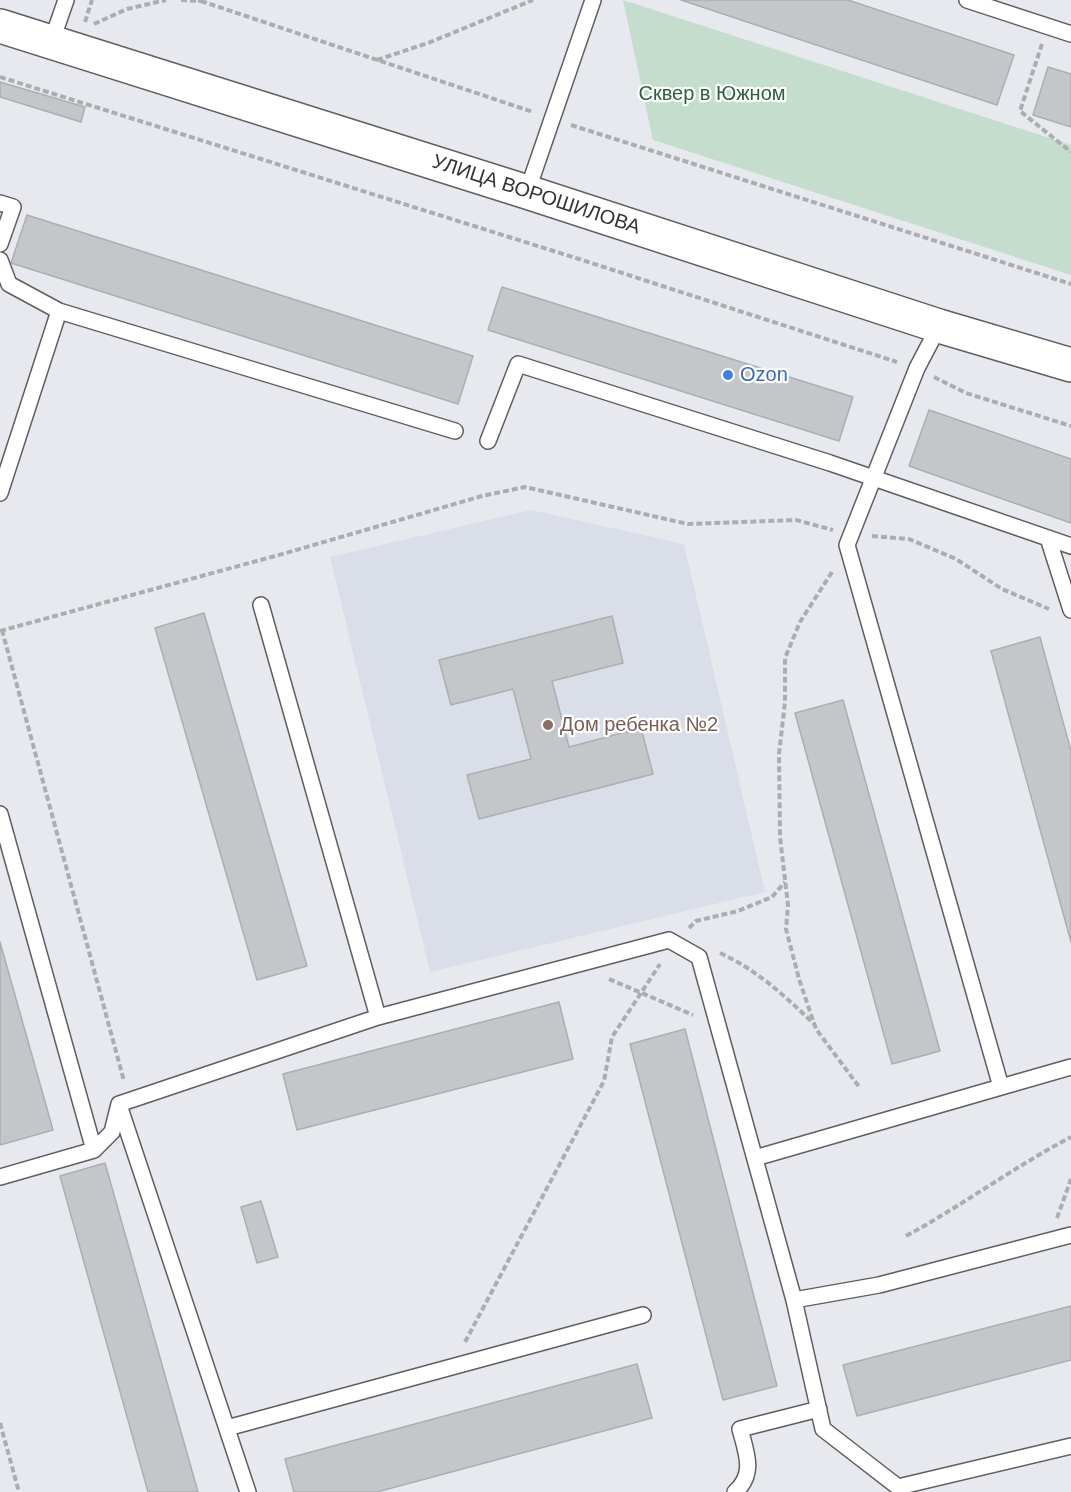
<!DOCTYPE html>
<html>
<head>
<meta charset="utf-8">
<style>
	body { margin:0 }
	canvas { display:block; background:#e7e9ee }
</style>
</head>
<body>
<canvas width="1071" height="1492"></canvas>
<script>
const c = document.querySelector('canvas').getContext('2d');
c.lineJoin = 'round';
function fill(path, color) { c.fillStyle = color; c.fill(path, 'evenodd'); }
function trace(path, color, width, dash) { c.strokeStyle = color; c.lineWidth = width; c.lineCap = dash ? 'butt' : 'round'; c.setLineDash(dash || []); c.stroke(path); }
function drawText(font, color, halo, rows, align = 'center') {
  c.font = font + ' Helvetica,sans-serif'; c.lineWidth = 4.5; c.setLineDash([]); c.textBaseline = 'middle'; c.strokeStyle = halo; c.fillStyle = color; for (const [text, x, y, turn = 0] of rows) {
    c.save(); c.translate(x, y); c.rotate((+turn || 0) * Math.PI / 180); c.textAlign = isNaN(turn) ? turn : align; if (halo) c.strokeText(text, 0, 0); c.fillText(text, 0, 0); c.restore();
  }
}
const built = new Path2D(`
	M531,510L684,544L765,892L430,972L330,557Z`);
const green = new Path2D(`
	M623,0L1071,145V275L653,140Z`);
const building = new Path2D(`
	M681,0H848L1014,55L997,105Z
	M1048,67L1071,74V127L1033,115Z
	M0,82L85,107L81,122L0,97Z
	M27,215L473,356L458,404L11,263Z
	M502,287L853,397L839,441L488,330Z
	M929,410L1071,459V523L909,466Z
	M204,613L307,966L257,980L155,628Z
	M612,616L623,663L552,681L569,747L641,728L653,774L479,819L467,775L531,759L513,689L451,705L439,660Z
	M1040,637L1071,751V942L991,651Z
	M843,700L940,1051L892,1064L795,713Z
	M0,942L53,1130L0,1145Z
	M559,1002L573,1059L297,1130L283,1074Z
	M685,1029L777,1386L723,1400L630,1044Z
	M105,1163L198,1492H148L60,1176Z
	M261,1201L278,1257L257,1263L241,1207Z
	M1071,1306V1360L857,1416L843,1365Z
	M637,1364L652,1418L377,1492H294L285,1459Z`);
const path = new Path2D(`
	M181,0L201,1L198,0
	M201,1L533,112
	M85,22L92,0
	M94,24L127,9L166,0
	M1042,44L1020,111L1071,152
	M377,60L428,43L533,0
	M0,77L579,259L897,362
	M571,125L1071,284
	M934,377L966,393L1071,426
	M872,536L909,539L956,559L1002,589L1049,609
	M832,572L800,622L785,658V702L779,754L780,837L788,905L786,929L799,979L816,1029L860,1088
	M2,630L124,1081
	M0,631L286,553L482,496L525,487L688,524L796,520L833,530
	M689,928L696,921L738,911L772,897L785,882
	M720,953C757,970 785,996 814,1024
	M609,979L693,1015
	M1057,1218L1071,1179
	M906,1236C963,1205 1014,1167 1071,1137
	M465,1342L604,1081L612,1037L660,964
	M0,1423L19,1492`);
const service = new Path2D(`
	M967,0L1071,34
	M51,43L66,0
	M527,192L593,0
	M0,203L13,207L0,244
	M0,260L9,284L59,311L455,431
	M939,326L917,368L847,545L1001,1087L1071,1067
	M488,441L518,364L830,463L1071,546
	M0,493L59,311
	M1048,538L1071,610
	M261,605L378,1017
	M0,814L94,1150L0,1177
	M119,1105L248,1492
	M94,1150L112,1132L119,1104L378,1017L669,940L699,957L794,1300
	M755,1158L1001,1087
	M227,1428L643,1315
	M898,1487L823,1429L794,1300L879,1285L1071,1235
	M735,1492C756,1474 746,1452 740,1429L819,1409
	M900,1492L898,1487L1071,1446`);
const secondary = new Path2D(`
	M0,26L527,192L939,326L1071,365`);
const markers = [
	[728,375,6,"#3f7fe0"],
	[548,725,6,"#8d6e63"]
];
const parkNames = [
	["Сквер в Южном",712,94]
];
const streetNames = [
	["УЛИЦА ВОРОШИЛОВА",536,195,18]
];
const shopNames = [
	["Ozon",740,375]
];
const educationNames = [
	["Дом ребенка №2",560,725]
];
fill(built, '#d9dee9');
fill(green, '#c4ddcc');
fill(building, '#c4c6ca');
trace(building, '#adaeb2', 1.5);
trace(service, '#5e5f63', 18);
trace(secondary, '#5e5f63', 36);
trace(path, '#abadb1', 4, [6, 3]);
trace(service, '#fff', 15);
trace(secondary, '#fff', 33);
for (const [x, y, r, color] of markers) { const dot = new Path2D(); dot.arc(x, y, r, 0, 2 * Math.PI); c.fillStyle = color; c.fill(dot); trace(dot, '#fff', 2); }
drawText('20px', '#2d6041', '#fff', parkNames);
drawText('20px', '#343436', '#fff', streetNames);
drawText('20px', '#366cbe', '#fff', shopNames, 'left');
drawText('20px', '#785e54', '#fff', educationNames, 'left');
</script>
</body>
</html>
